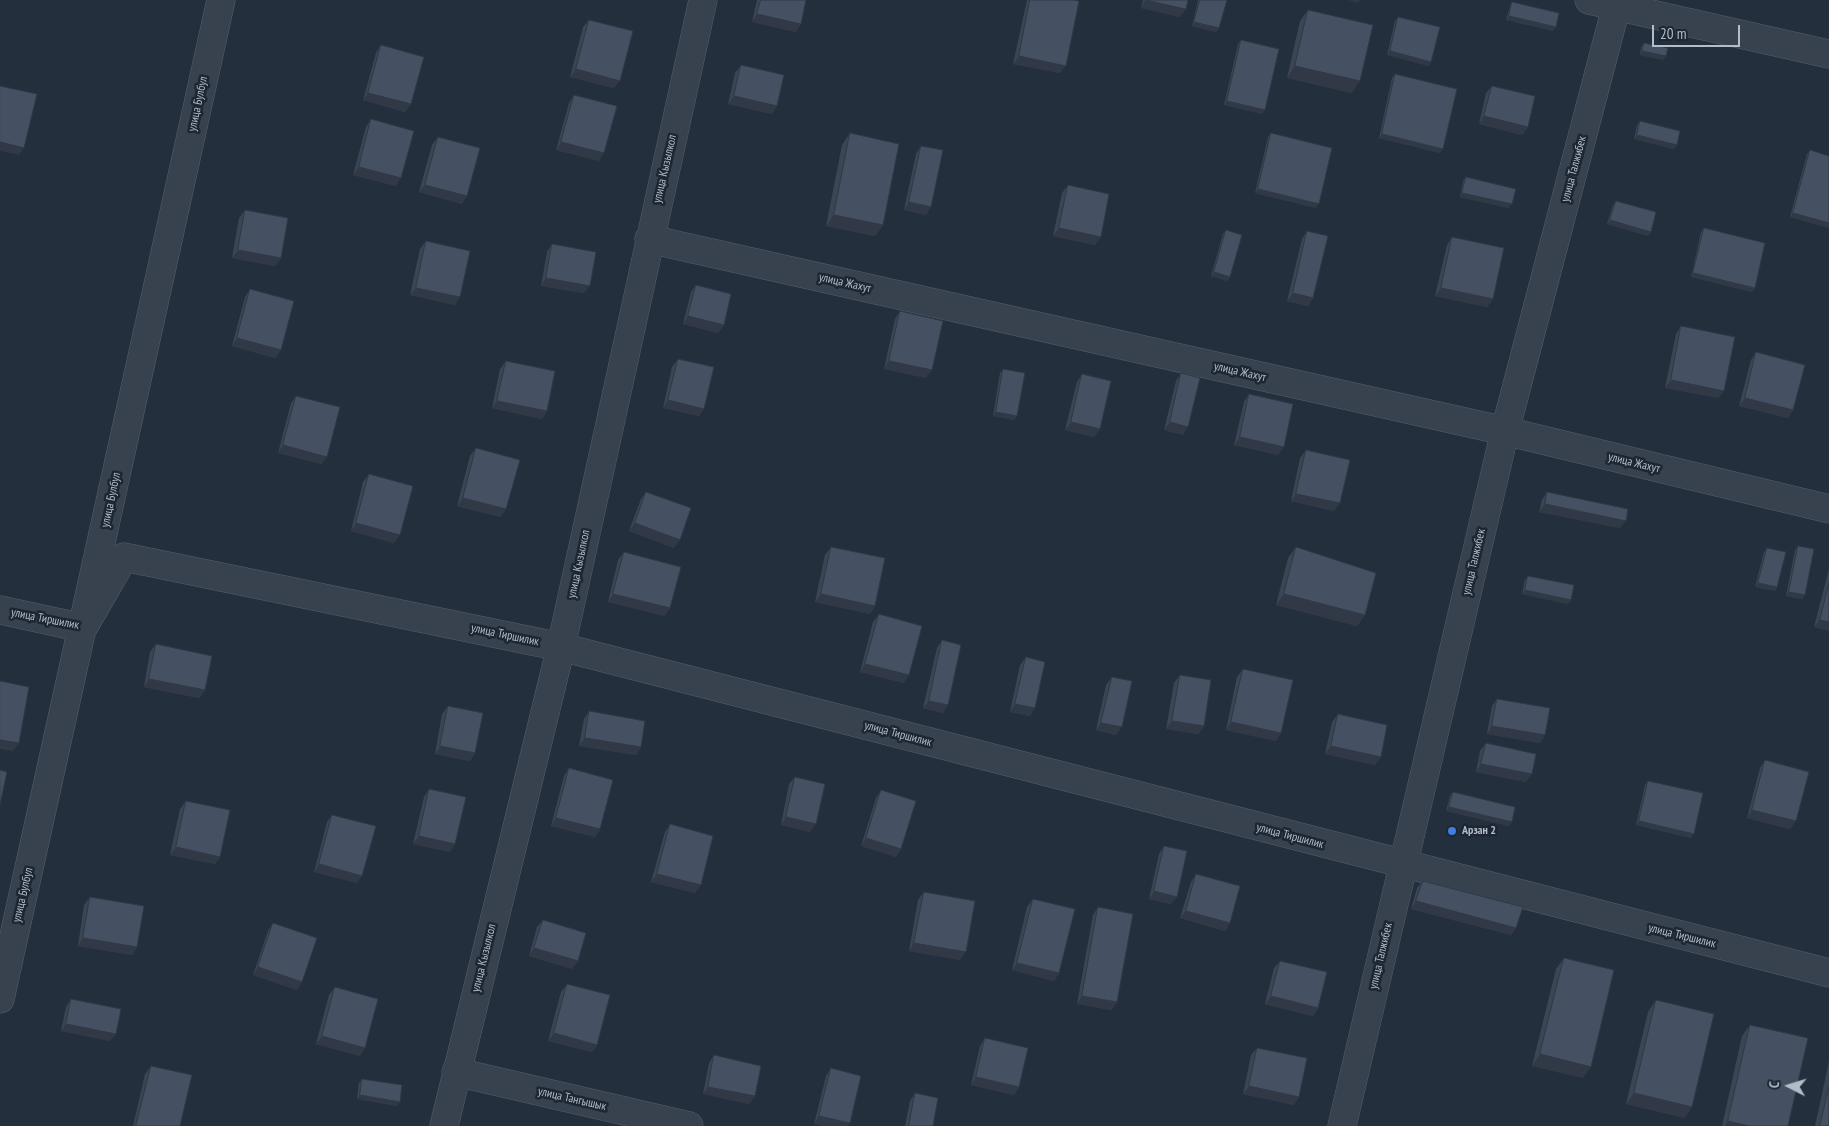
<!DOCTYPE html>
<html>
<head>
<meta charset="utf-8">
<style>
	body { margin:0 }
	#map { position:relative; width:1829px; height:1126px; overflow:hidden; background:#242f3e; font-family:"PT Sans Narrow",sans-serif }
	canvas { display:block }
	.north { position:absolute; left:1764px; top:1061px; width:50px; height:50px; -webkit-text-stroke:4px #1d2633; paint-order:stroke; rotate:275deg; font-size:14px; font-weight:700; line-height:20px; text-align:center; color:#b4bcc9 }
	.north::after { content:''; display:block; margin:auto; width:18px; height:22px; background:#b4bcc9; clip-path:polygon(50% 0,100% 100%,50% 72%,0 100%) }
	.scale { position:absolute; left:1652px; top:25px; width:88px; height:22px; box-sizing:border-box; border:2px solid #b4bcc9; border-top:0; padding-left:6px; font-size:15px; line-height:18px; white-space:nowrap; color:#b4bcc9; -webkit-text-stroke:4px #1d2633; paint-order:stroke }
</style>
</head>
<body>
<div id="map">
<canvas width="1829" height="1126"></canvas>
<div class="north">С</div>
<div class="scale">20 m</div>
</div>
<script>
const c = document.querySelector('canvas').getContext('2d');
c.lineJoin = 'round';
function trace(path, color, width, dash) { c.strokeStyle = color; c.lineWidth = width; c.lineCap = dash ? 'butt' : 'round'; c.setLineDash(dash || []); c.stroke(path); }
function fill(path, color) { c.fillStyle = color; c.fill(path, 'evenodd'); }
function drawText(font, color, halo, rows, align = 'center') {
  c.font = font + ' "PT Sans Narrow",sans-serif'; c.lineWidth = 5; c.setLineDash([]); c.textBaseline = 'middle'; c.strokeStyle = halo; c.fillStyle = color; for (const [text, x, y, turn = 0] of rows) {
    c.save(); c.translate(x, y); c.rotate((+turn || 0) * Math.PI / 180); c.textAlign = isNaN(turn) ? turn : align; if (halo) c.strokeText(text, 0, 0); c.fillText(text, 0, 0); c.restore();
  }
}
const street = new Path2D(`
	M1589,0L1829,54
	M649,239L1505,431L1829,509
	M0,610L83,628L124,557L561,647L1829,973
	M0,999L221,0
	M456,1072L689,1126
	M444,1126L561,647L703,0
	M1342,1126L1505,431L1618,0`);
const wall = new Path2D(`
	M757,0H806L796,32L752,22Z
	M1027,0H1073L1060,73L1013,64Z
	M1143,0H1188L1180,17L1141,8Z
	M1198,0H1227L1219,28L1216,32L1192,26Z
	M1512,2L1556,27L1553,31L1506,20L1510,6Z
	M1308,10L1352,93L1287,78L1300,21Z
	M1398,17L1429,66L1387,55L1395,21Z
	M589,20L614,88L570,77L583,27Z
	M1241,40L1262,114L1224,105L1238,44Z
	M1644,43L1666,56L1663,60L1640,55L1641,47Z
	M381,45L411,104L405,112L363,100L376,53Z
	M741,65L772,114L728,104L735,73Z
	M1395,74L1440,153L1379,138L1392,78Z
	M1492,86L1528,127L1522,135L1479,124L1486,93Z
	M574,95L599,161L556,150L569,103Z
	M371,119L396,186L353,175L366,127Z
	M1640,121L1674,149L1634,139L1637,125Z
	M850,133L883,225L875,236L826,226L842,145Z
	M1271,133L1316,208L1255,193L1268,137Z
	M438,137L462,204L419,192L432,145Z
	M921,146L926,215L904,210L916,154Z
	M1810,150L1829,156V228L1790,217L1807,154Z
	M1466,177L1509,208L1460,197L1463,181Z
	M1068,185L1095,245L1053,236L1062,193Z
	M1616,201L1651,232L1648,236L1607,224L1613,205Z
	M245,210L281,258L275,266L232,258L239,218Z
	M1704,228L1755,288L1752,292L1691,277L1701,232Z
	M1226,230L1230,277L1227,281L1211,276L1223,234Z
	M1307,231L1313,298L1308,306L1287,301L1302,239Z
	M1452,237L1493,299L1487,307L1435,296L1447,245Z
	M426,241L455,305L410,295L420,249Z
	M552,244L584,293L541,286L547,252Z
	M696,285L724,325L718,333L683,324L691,292Z
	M250,289L281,350L275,358L232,346L245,297Z
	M900,311L926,378L884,369L895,319Z
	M1681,326L1719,398L1665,388L1676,334Z
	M1756,352L1793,410L1788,418L1739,406L1751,360Z
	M678,359L704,409L699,416L663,408L672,367Z
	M506,361L547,411L542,419L492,408L500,369Z
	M1003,369L1014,420L993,416L1000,373Z
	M1181,373L1183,435L1164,430L1176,381Z
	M1082,374L1094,437L1065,430L1077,382Z
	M1249,394L1278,455L1234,445L1244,402Z
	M296,396L322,464L278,453L291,403Z
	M476,448L501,517L457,506L470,456Z
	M1306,450L1340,503L1334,511L1291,501L1300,458Z
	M369,474L394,543L351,531L363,482Z
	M646,492L674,548L629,531L641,499Z
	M1547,492L1620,528L1539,512L1542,500Z
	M1798,546L1805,595L1802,599L1786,596L1795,550Z
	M831,547L875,606L870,614L815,602L825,555Z
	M1296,547L1365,615L1357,626L1276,605L1288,558Z
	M1767,548L1777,587L1775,591L1755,587L1764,552Z
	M624,552L665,616L608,602L618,560Z
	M1829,569V631L1814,627Z
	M1528,576L1568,604L1522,594L1525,580Z
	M879,614L904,683L860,672L873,622Z
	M942,640L943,713L923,708L937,648Z
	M156,644L205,690L199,698L144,687L150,652Z
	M1026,657L1030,716L1010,712L1020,665Z
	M1243,669L1281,733L1276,741L1226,730L1237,677Z
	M1180,675L1204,726L1198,734L1166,729L1174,683Z
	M1112,677L1116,735L1096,730L1106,685Z
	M1497,699L1545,735L1540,743L1487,734L1492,706Z
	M448,706L475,753L470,761L435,754L442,714Z
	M589,711L641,747L636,755L579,746L584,719Z
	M1338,714L1375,765L1325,754L1332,722Z
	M1486,743L1526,782L1476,772L1480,751Z
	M1765,760L1790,829L1747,818L1760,768Z
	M569,768L600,829L595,837L551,826L564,776Z
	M795,777L810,832L781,825L789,784Z
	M1648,781L1691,838L1636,825L1645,785Z
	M429,789L450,852L413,844L424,797Z
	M881,790L901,849L896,857L861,846L876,798Z
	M1453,792L1509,826L1446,811L1450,796Z
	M186,801L220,857L215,864L170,855L180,809Z
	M332,815L357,883L314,872L327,822Z
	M670,824L695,893L651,882L665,832Z
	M1164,846L1171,904L1149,899L1159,854Z
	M1196,874L1230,923L1225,931L1180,918L1191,882Z
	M1423,881L1516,928L1511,935L1411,909L1417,888Z
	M924,892L960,960L909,951L918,900Z
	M90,897L137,947L132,955L78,946L84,905Z
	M1033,899L1059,973L1054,981L1012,970L1027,907Z
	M1098,907L1117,1002L1111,1010L1077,1004L1093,915Z
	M543,920L572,969L529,956L537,927Z
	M273,923L302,982L297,990L253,975L268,931Z
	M1564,958L1583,1078L1532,1066L1556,969Z
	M1280,961L1318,1008L1313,1016L1265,1004L1274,968Z
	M567,984L597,1045L592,1052L548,1041L561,992Z
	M335,987L360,1056L316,1044L329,995Z
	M71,999L116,1034L110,1041L61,1031L66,1007Z
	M1656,1000L1685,1118L1626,1104L1648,1012Z
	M1750,1025L1788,1126H1722L1742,1036Z
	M985,1038L1019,1087L1014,1095L971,1085L980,1046Z
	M1257,1048L1294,1105L1243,1094L1251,1055Z
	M714,1055L749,1104L703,1094L709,1063Z
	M1829,1061V1126H1815Z
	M151,1066L180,1126H133L145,1074Z
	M831,1068L850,1123L848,1126H823L814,1124L826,1076Z
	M362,1079L397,1106L357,1099L359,1083Z
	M915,1093L933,1126H905L910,1101Z`);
const shadedWall = new Path2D(`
	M1146,0L1186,9L1180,17L1141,8Z
	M1348,0H1360L1358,3Z
	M757,14L801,24L796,32L752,22Z
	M1509,16L1556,27L1553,31L1506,20Z
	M1194,22L1219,28L1216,32L1192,26Z
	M1390,51L1431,62L1429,66L1387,55Z
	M1642,51L1666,56L1663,60L1640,55Z
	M1019,56L1066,66L1060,73L1013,64Z
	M1295,66L1360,81L1352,93L1287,78Z
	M576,69L620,81L614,88L570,77Z
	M368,93L411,104L405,112L363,100Z
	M734,96L777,106L772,114L728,104Z
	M1227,101L1265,110L1262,114L1224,105Z
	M1484,116L1528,127L1522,135L1479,124Z
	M1382,134L1443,149L1440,153L1379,138Z
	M1637,135L1677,145L1674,149L1634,139Z
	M0,142L24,148L19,155L0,151Z
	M561,142L604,153L599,161L556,150Z
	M359,167L401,178L396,186L353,175Z
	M425,185L467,196L462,204L419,192Z
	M1258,189L1319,204L1316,208L1255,193Z
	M1462,193L1512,204L1509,208L1460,197Z
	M909,202L931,207L926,215L904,210Z
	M1793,213L1829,223V228L1790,217Z
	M834,215L883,225L875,236L826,226Z
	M1610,220L1651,232L1648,236L1607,224Z
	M1059,228L1101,237L1095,245L1053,236Z
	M238,250L281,258L275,266L232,258Z
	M1214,272L1230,277L1227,281L1211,276Z
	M1693,273L1755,288L1752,292L1691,277Z
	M546,278L590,286L584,293L541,286Z
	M416,288L460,297L455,305L410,295Z
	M1441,288L1493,299L1487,307L1435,296Z
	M1293,293L1313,298L1308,306L1287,301Z
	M688,316L724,325L718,333L683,324Z
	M237,338L281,350L275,358L232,346Z
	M889,361L932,370L926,378L884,369Z
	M1671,380L1724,391L1719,398L1665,388Z
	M1745,398L1793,410L1788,418L1739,406Z
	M668,400L704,409L699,416L663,408Z
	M497,401L547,411L542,419L492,408Z
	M996,412L1017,416L1014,420L993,416Z
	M1071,422L1100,429L1094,437L1065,430Z
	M1170,422L1188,427L1183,435L1164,430Z
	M1240,437L1284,447L1278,455L1234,445Z
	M283,445L327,457L322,464L278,453Z
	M1296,494L1340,503L1334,511L1291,501Z
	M463,498L506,509L501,517L457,506Z
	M1545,504L1626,521L1620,528L1539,512Z
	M356,523L400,535L394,543L351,531Z
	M635,523L680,540L674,548L629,531Z
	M1758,583L1777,587L1775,591L1755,587Z
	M1525,590L1571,600L1568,604L1522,594Z
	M1789,592L1805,595L1802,599L1786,596Z
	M613,594L670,608L665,616L608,602Z
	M821,594L875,606L870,614L815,602Z
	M1284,594L1365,615L1357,626L1276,605Z
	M1820,620L1829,622V631L1814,627Z
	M865,664L909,675L904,683L860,672Z
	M149,679L205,690L199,698L144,687Z
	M929,701L948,705L943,713L923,708Z
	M1015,704L1035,708L1030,716L1010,712Z
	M1172,721L1204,726L1198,734L1166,729Z
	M1231,722L1281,733L1276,741L1226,730Z
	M1101,723L1122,727L1116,735L1096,730Z
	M1492,726L1545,735L1540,743L1487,734Z
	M585,738L641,747L636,755L579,746Z
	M0,740L19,743L13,751L0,749Z
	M440,746L475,753L470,761L435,754Z
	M1331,746L1381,757L1375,765L1325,754Z
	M1481,764L1532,774L1526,782L1476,772Z
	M1449,807L1512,822L1509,826L1446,811Z
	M1752,810L1796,821L1790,829L1747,818Z
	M786,817L816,824L810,832L781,825Z
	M556,818L600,829L595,837L551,826Z
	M1639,821L1694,834L1691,838L1636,825Z
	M419,836L455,844L450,852L413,844Z
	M866,838L901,849L896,857L861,846Z
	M176,847L220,857L215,864L170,855Z
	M319,864L362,876L357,883L314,872Z
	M657,874L701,885L695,893L651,882Z
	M1154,891L1177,897L1171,904L1149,899Z
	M1416,901L1516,928L1511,935L1411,909Z
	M1186,911L1230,923L1225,931L1180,918Z
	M83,938L137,947L132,955L78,946Z
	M914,943L966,952L960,960L909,951Z
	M534,948L578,961L572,969L529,956Z
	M1017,963L1059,973L1054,981L1012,970Z
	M258,967L302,982L297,990L253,975Z
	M1082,996L1117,1002L1111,1010L1077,1004Z
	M1271,996L1318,1008L1313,1016L1265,1004Z
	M66,1024L116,1034L110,1041L61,1031Z
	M554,1033L597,1045L592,1052L548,1041Z
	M322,1036L365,1048L360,1056L316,1044Z
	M1540,1054L1591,1067L1583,1078L1532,1066Z
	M976,1077L1019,1087L1014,1095L971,1085Z
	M1249,1086L1299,1097L1294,1105L1243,1094Z
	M708,1087L755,1096L749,1104L703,1094Z
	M1634,1093L1692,1107L1685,1118L1626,1104Z
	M360,1095L400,1102L397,1106L357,1099Z
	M819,1116L850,1123L848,1126H823L814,1124Z
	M1728,1121L1749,1126H1725Z`);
const building = new Path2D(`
	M761,0H806L801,24L757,14Z
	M1030,0H1073L1079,1L1066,66L1019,56Z
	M1146,0H1188L1186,9Z
	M1200,0H1227L1219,28L1194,22Z
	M1512,2L1559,13L1556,27L1509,16Z
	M1308,10L1373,25L1360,81L1295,66Z
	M1398,17L1440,27L1431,62L1390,51Z
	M589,20L633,31L620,81L576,69Z
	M1241,40L1279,49L1265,110L1227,101Z
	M1644,43L1668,48L1666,56L1642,51Z
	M381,45L424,57L411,104L368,93Z
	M741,65L784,75L777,106L734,96Z
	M1395,74L1457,89L1443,149L1382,134Z
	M0,86L37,94L24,148L0,142Z
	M1492,86L1535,96L1528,127L1484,116Z
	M574,95L617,106L604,153L561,142Z
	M371,119L414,131L401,178L359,167Z
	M1640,121L1680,131L1677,145L1637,135Z
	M850,133L899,144L883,225L834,215Z
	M1271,133L1332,148L1319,204L1258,189Z
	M438,137L480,148L467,196L425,185Z
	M921,146L943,150L931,207L909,202Z
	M1810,150L1829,156V223L1793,213Z
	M1466,177L1516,189L1512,204L1462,193Z
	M1068,185L1109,194L1101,237L1059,228Z
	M1616,201L1656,212L1651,232L1610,220Z
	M245,210L288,218L281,258L238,250Z
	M1704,228L1765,243L1755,288L1693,273Z
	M1226,230L1242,235L1230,277L1214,272Z
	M1307,231L1328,236L1313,298L1293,293Z
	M1452,237L1504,248L1493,299L1441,288Z
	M426,241L470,251L460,297L416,288Z
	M552,244L596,252L590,286L546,278Z
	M696,285L731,294L724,325L688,316Z
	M250,289L294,301L281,350L237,338Z
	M900,311L943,321L932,370L889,361Z
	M1681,326L1735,337L1724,391L1671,380Z
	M1756,352L1805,365L1793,410L1745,398Z
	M678,359L714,367L704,409L668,400Z
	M506,361L555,371L547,411L497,401Z
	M1003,369L1025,373L1017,416L996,412Z
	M1181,373L1200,378L1188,427L1170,422Z
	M1082,374L1111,381L1100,429L1071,422Z
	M1249,394L1293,404L1284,447L1240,437Z
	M296,396L340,407L327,457L283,445Z
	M476,448L520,460L506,509L463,498Z
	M1306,450L1350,460L1340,503L1296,494Z
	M369,474L413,486L400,535L356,523Z
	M646,492L691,508L680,540L635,523Z
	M1547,492L1628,509L1626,521L1545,504Z
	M1798,546L1814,549L1805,595L1789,592Z
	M831,547L885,558L875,606L821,594Z
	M1296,547L1376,573L1365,615L1284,594Z
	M1767,548L1786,552L1777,587L1758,583Z
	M624,552L681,567L670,608L613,594Z
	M1528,576L1574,585L1571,600L1525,590Z
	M1829,583V622L1820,620Z
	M879,614L922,626L909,675L865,664Z
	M942,640L961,645L948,705L929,701Z
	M156,644L212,656L205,690L149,679Z
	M1026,657L1045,662L1035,708L1015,704Z
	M1243,669L1293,680L1281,733L1231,722Z
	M1180,675L1211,680L1204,726L1172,721Z
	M1112,677L1132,681L1122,727L1101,723Z
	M0,681L29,687L19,743L0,740Z
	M1497,699L1550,708L1545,735L1492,726Z
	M448,706L483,713L475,753L440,746Z
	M589,711L645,721L641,747L585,738Z
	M1338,714L1387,725L1381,757L1331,746Z
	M1486,743L1536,754L1532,774L1481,764Z
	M1765,760L1809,772L1796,821L1752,810Z
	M569,768L613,780L600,829L556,818Z
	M0,770L7,772L0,805Z
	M795,777L825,784L816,824L786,817Z
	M1648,781L1703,793L1694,834L1639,821Z
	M429,789L466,797L455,844L419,836Z
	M881,790L916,801L901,849L866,838Z
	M1453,792L1515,807L1512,822L1449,807Z
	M186,801L230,810L220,857L176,847Z
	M332,815L376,826L362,876L319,864Z
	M670,824L713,836L701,885L657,874Z
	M1164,846L1187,851L1177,897L1154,891Z
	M1196,874L1240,886L1230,923L1186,911Z
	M1423,881L1523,907L1516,928L1416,901Z
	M924,892L975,901L966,952L914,943Z
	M90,897L144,906L137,947L83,938Z
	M1033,899L1075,909L1059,973L1017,963Z
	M1098,907L1133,914L1117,1002L1082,996Z
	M543,920L586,933L578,961L534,948Z
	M273,923L317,938L302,982L258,967Z
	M1564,958L1614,970L1591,1067L1540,1054Z
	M1280,961L1327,972L1318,1008L1271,996Z
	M567,984L610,995L597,1045L554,1033Z
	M335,987L378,999L365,1048L322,1036Z
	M71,999L121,1009L116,1034L66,1024Z
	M1656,1000L1714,1014L1692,1107L1634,1093Z
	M1750,1025L1808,1038L1788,1126H1749L1728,1121Z
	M985,1038L1028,1048L1019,1087L976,1077Z
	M1257,1048L1307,1058L1299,1097L1249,1086Z
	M714,1055L761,1066L755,1096L708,1087Z
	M151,1066L192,1075L180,1126H136Z
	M831,1068L861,1076L850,1123L819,1116Z
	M362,1079L402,1085L400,1102L360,1095Z
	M1829,1087V1126H1820Z
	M915,1093L938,1098L933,1126H909Z`);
const markers = [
	[1452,831,5,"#3f7fe0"]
];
const streetNames = [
	["улица Булбул",198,104,-78],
	["улица Кызылкол",665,169,-77],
	["улица Талжибек",1574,169,-75],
	["улица Жахут",845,283,13],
	["улица Жахут",1240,372,13],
	["улица Жахут",1634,463,14],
	["улица Булбул",111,500,-78],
	["улица Талжибек",1474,562,-77],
	["улица Кызылкол",579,564,-78],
	["улица Тиршилик",45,619,11],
	["улица Тиршилик",505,635,12],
	["улица Тиршилик",898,734,15],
	["улица Тиршилик",1290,836,15],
	["улица Булбул",23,895,-77],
	["улица Тиршилик",1682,936,14],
	["улица Талжибек",1381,956,-77],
	["улица Кызылкол",484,958,-76],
	["улица Тангышык",572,1099,13]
];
const poiNames = [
	["Арзан 2",1462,831]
];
trace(street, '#565f6c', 29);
trace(street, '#38414e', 28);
fill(wall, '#3b4654');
fill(shadedWall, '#303945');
fill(building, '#455162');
trace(building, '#303945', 1);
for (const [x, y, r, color] of markers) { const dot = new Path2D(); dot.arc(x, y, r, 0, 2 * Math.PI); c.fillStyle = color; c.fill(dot); trace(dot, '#1d2633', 2); }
drawText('12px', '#b4bcc9', '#1d2633', streetNames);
drawText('bold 12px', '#b4bcc9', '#1d2633', poiNames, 'left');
</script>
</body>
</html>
